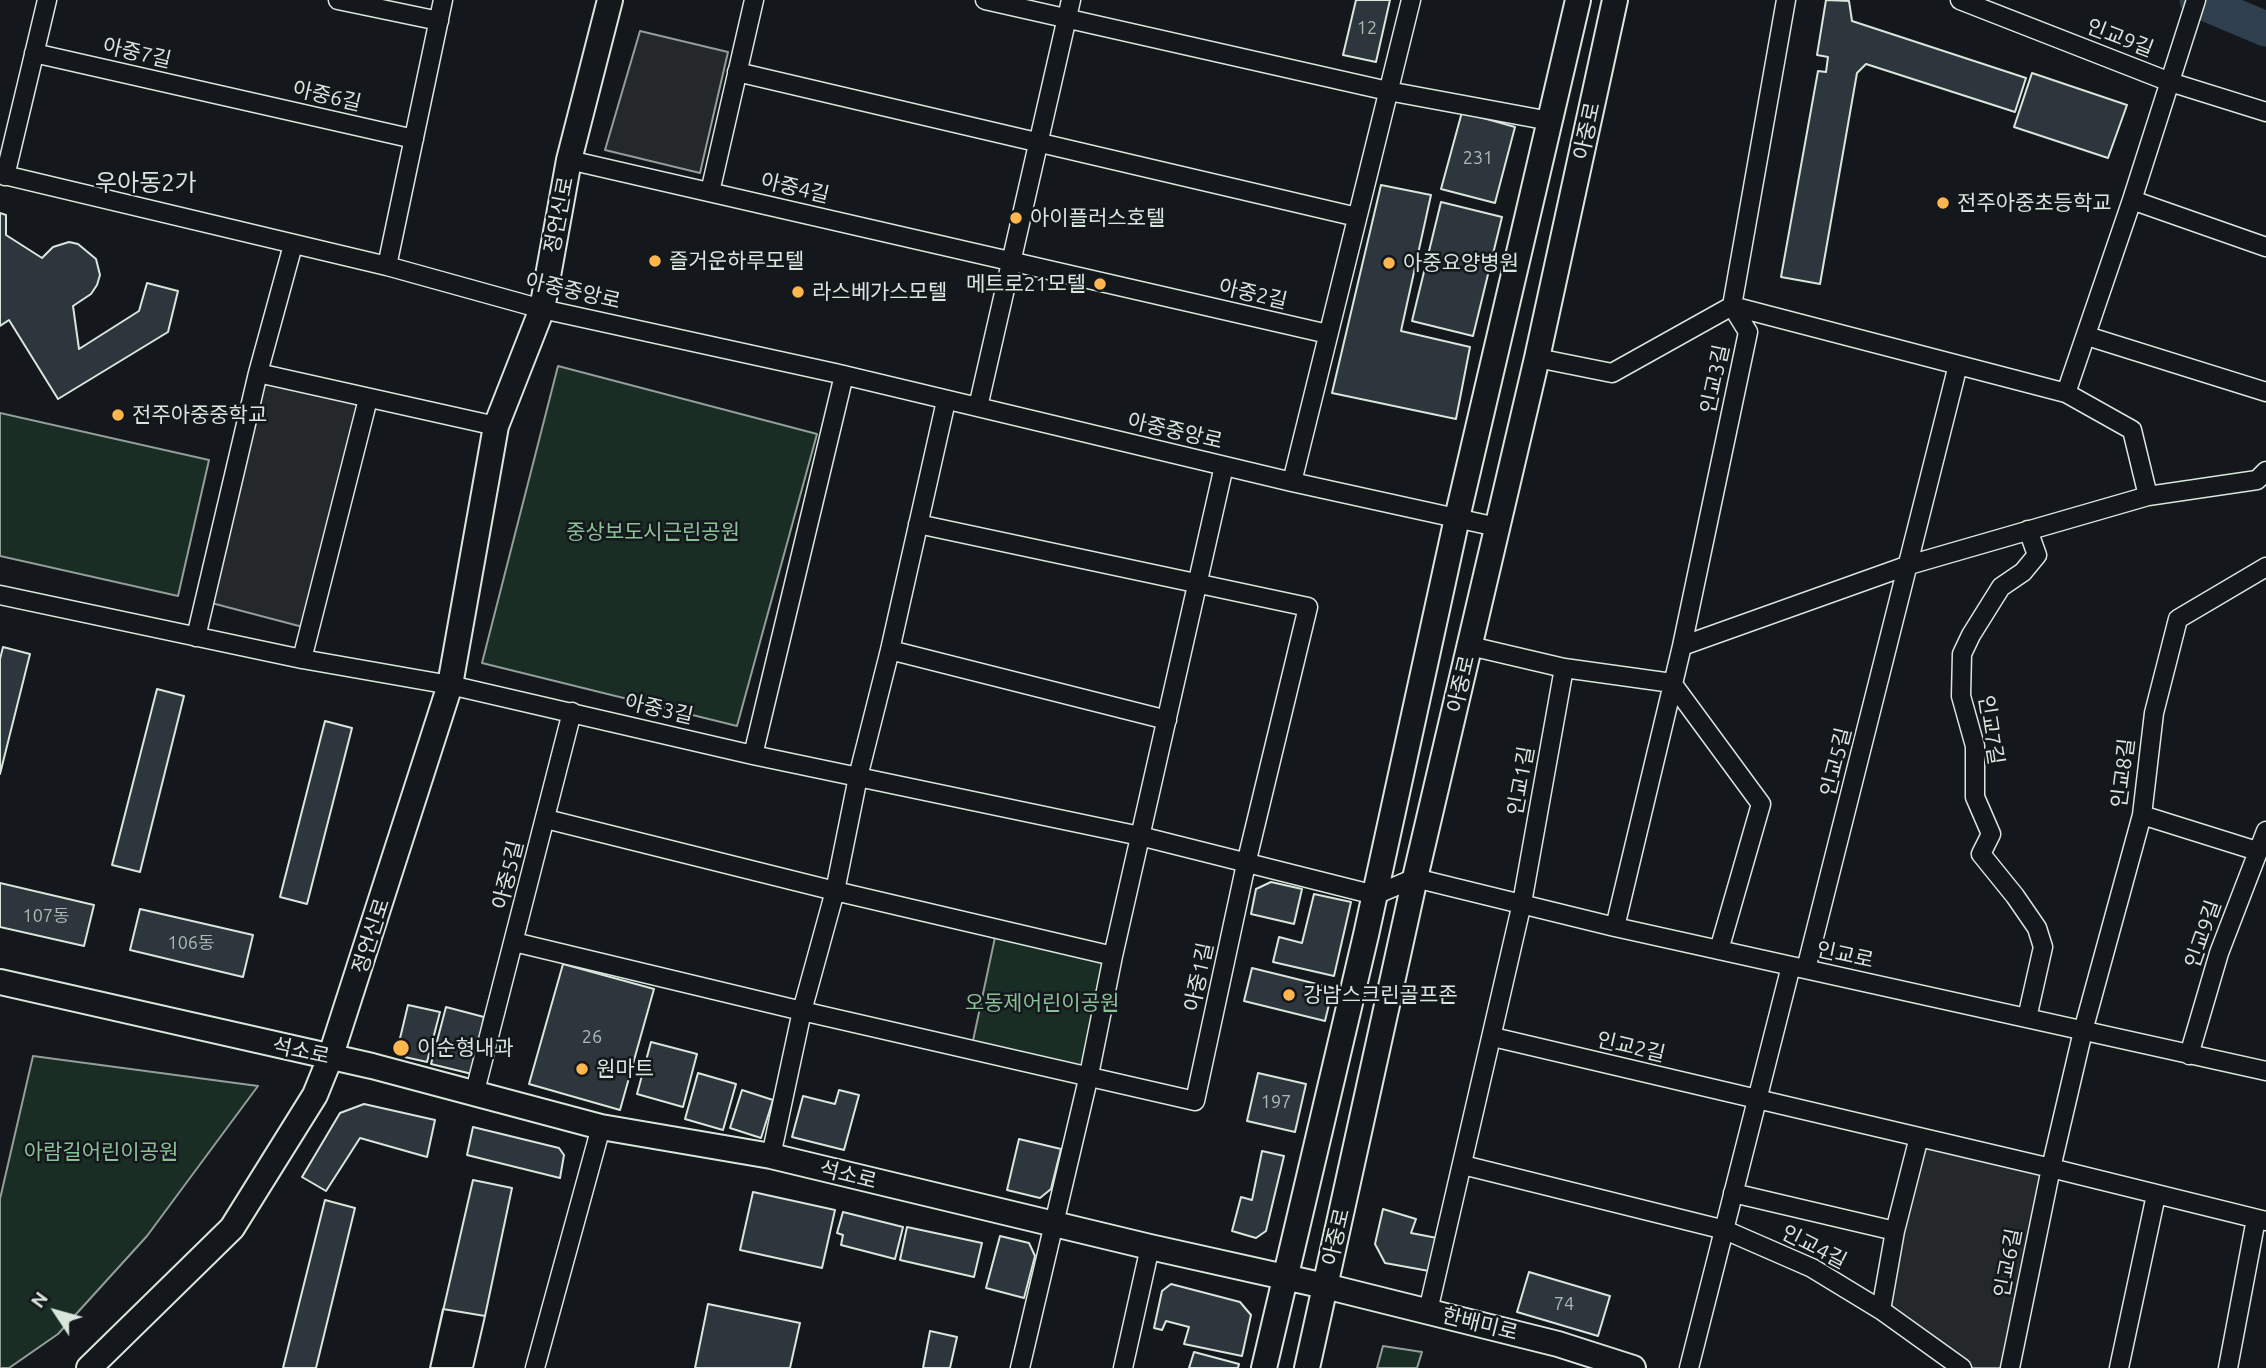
<!DOCTYPE html>
<html>
<head>
<meta charset="utf-8">
<style>
	body { margin:0 }
	#map { position:relative; width:2266px; height:1368px; overflow:hidden; background:#14181c; font-family:Ubuntu,sans-serif }
	canvas { display:block }
	.north { position:absolute; left:21px; top:1277px; width:70px; height:70px; -webkit-text-stroke:5px #14181c; paint-order:stroke; rotate:306deg; font-size:19px; font-weight:700; line-height:28px; text-align:center; color:#d8e6dc }
	.north::after { content:''; display:block; margin:auto; width:24px; height:32px; background:#d8e6dc; clip-path:polygon(50% 0,100% 100%,50% 72%,0 100%) }
</style>
</head>
<body>
<div id="map">
<canvas width="2266" height="1368"></canvas>
<div class="north">N</div>
</div>
<script>
const c = document.querySelector('canvas').getContext('2d');
c.lineJoin = 'round';
function fill(path, color) { c.fillStyle = color; c.fill(path, 'evenodd'); }
function trace(path, color, width, dash) { c.strokeStyle = color; c.lineWidth = width; c.lineCap = dash ? 'butt' : 'round'; c.setLineDash(dash || []); c.stroke(path); }
function drawText(font, color, halo, rows, align = 'center') {
  c.font = font + ' Ubuntu,"Noto Sans KR",sans-serif'; c.lineWidth = 5; c.setLineDash([]); c.textBaseline = 'middle'; c.strokeStyle = halo; c.fillStyle = color; for (const [text, x, y, turn = 0] of rows) {
    c.save(); c.translate(x, y); c.rotate((+turn || 0) * Math.PI / 180); c.textAlign = isNaN(turn) ? turn : align; if (halo) c.strokeText(text, 0, 0); c.fillText(text, 0, 0); c.restore();
  }
}
const green = new Path2D(`
	M558,366L817,434L737,726L482,663Z
	M0,413L209,460L178,596L0,556Z
	M997,928L1113,956L1089,1075L971,1050Z
	M33,1056L258,1086L147,1236L58,1334L9,1368H0V1199Z
	M1383,1346L1422,1352L1417,1368H1377Z`);
const parking = new Path2D(`
	M640,31L728,52L700,173L605,150Z
	M258,373L368,399L312,621L299,626L204,601Z
	M1919,1137L2051,1168L2010,1368H1962L1881,1310Z`);
const river = new Path2D(`
	M2197,0L2266,29`);
const building = new Path2D(`
	M1356,0H1390L1376,62L1343,55Z
	M1826,0L1849,1L1852,21L2026,78L2015,112L1866,64L1857,73L1820,284L1781,277L1818,71L1826,72L1828,57L1817,55Z
	M2032,73L2127,105L2108,158L2014,127Z
	M1462,112L1515,127L1495,203L1441,189Z
	M1381,185L1431,195L1401,331L1470,347L1456,419L1332,393Z
	M1441,202L1502,217L1473,336L1412,321Z
	M0,213L6,215V235L42,258L53,247L69,242L78,244L96,259L100,275L97,285L91,294L73,306L79,349L139,311L147,283L178,291L168,332L58,399L9,320L0,326Z
	M3,647L30,654L0,774V659Z
	M157,689L184,696L140,872L112,865Z
	M325,721L352,728L307,904L280,897Z
	M1271,882L1302,889L1294,924L1251,914L1256,889Z
	M0,883L94,905L84,946L0,927Z
	M1314,894L1351,902L1334,976L1273,962L1279,937L1302,943Z
	M140,909L253,935L243,977L130,950Z
	M563,964L654,989L620,1110L529,1084Z
	M1252,968L1333,988L1325,1021L1244,1001Z
	M408,1005L440,1012L427,1062L396,1055Z
	M446,1007L484,1017L472,1074L431,1064Z
	M651,1042L697,1054L683,1107L637,1094Z
	M698,1073L736,1084L723,1130L685,1119Z
	M1258,1073L1306,1084L1295,1132L1247,1121Z
	M742,1090L773,1100L761,1138L730,1128Z
	M839,1090L859,1095L844,1150L792,1137L803,1096L835,1104Z
	M364,1104L435,1120L427,1157L360,1138L326,1191L302,1177L340,1113Z
	M473,1127L559,1148L564,1155L560,1178L467,1155Z
	M1019,1139L1061,1149L1051,1189L1040,1198L1007,1190Z
	M1262,1151L1284,1156L1266,1231L1256,1238L1232,1231L1241,1197L1252,1200Z
	M473,1180L512,1188L485,1316L473,1368H430Z
	M753,1192L835,1210L822,1268L740,1250Z
	M325,1200L355,1208L316,1368H283Z
	M1383,1209L1416,1219L1411,1233L1437,1238L1429,1271L1385,1263L1375,1244Z
	M843,1212L903,1227L895,1259L841,1245L843,1235L837,1233Z
	M907,1227L982,1243L974,1277L900,1260Z
	M1000,1236L1029,1243L1035,1256L1024,1298L986,1288Z
	M1529,1272L1610,1296L1598,1336L1517,1312Z
	M1171,1284L1240,1302L1251,1315L1242,1356L1184,1344L1189,1327L1166,1321L1162,1330L1154,1328L1162,1291Z
	M708,1304L800,1323L790,1368H695Z
	M443,1309L485,1316L473,1368H430Z
	M930,1331L957,1337L950,1368H923Z
	M1194,1352L1239,1364L1238,1368H1189Z`);
const street = new Path2D(`
	M338,0L439,21
	M985,0L1388,91L1550,121
	M1960,0L2170,82L2266,112
	M34,53L414,139
	M737,72L1357,217
	M569,160L1328,334
	M0,174L387,266L542,309L835,373L1292,482L1497,527
	M5,176L47,0
	M710,192L754,0
	M2132,200L2266,247
	M387,266L443,0
	M2087,336L2266,392
	M1537,358L1612,373L1732,306L2066,393L2132,430L2148,496
	M258,373L496,426
	M2066,393L2132,200L2196,0
	M978,407L1071,0
	M1292,482L1411,0
	M0,595L302,659L450,685L753,755L1140,836L1375,895L1415,878L1615,927L2266,1071
	M196,637L258,373L293,245
	M1470,646L1564,668L1672,683L1761,804L1719,950
	M1682,646L1909,565L2148,496L2257,480L2266,471
	M890,650L1167,720
	M302,659L368,399
	M753,755L844,375
	M2142,815L2257,851
	M546,819L835,891L1113,956
	M1615,927L1682,646L1748,332L1732,306L1786,0
	M514,942L802,1011L1195,1101L1246,864L1308,607L918,524
	M1806,969L1958,365
	M2027,1018L2043,947L2037,928L2015,896L1981,854L1991,834L1975,797V746L1961,696L1962,654L1971,635L2001,587L2023,572L2037,555L2028,530
	M1493,1037L2051,1168L2266,1221
	M2189,1055L2219,953L2266,831
	M474,1095L572,712
	M771,1156L802,1011L835,891L858,777L890,650L946,401
	M1463,1165L1725,1230L1812,1268L1881,1310L1962,1368
	M1733,1193L1895,1231
	M1881,1310L1895,1231L1919,1137
	M1428,1311L1522,903L1564,668
	M535,1368L601,1127
	M1020,1368L1089,1075L1113,956L1224,466
	M1123,1368L1150,1247
	M1689,1368L1791,966
	M2010,1368L2051,1168L2083,1031L2142,815L2154,713L2178,619L2266,567
	M2119,1368L2156,1195
	M2228,1368L2256,1219`);
const secondary = new Path2D(`
	M0,982L372,1066L601,1127L771,1156L1150,1247L1325,1286L1558,1344L1633,1368
	M89,1368L232,1228L315,1095L330,1058L450,685L496,426L542,309L569,160L610,0
	M1264,1368L1366,935L1457,518L1578,0
	M1307,1368L1415,878L1537,358L1615,0`);
const markers = [
	[1943,203,7,"#ffb74d"],
	[1016,218,7,"#ffb74d"],
	[655,261,7,"#ffb74d"],
	[1389,263,7,"#ffb74d"],
	[1100,284,7,"#ffb74d"],
	[798,292,7,"#ffb74d"],
	[118,415,7,"#ffb74d"],
	[1289,995,7,"#ffb74d"],
	[401,1048,9,"#ffb74d"],
	[582,1069,7,"#ffb74d"]
];
const numberNames = [
	["12",1367,28],
	["231",1478,158],
	["107동",46,916],
	["106동",191,943],
	["26",592,1037],
	["197",1276,1102],
	["74",1564,1304]
];
const streetNames = [
	["인교9길",2120,38,21],
	["아중7길",137,53,13],
	["아중6길",327,96,13],
	["아중로",1587,131,-78],
	["아중4길",795,188,13],
	["정언신로",559,215,-79],
	["아중중앙로",573,291,13],
	["아중2길",1253,294,13],
	["인교3길",1715,379,-78],
	["아중중앙로",1175,431,13],
	["아중로",1461,684,-77],
	["아중3길",659,709,13],
	["인교7길",1991,730,81],
	["인교5길",1836,762,-76],
	["인교8길",2123,773,-83],
	["인교1길",1521,781,-80],
	["아중5길",508,875,-76],
	["인교9길",2203,934,-71],
	["정언신로",371,936,-72],
	["인교로",1845,955,12],
	["아중1길",1199,977,-78],
	["인교2길",1631,1047,13],
	["석소로",301,1051,12],
	["석소로",848,1175,14],
	["아중로",1336,1237,-77],
	["인교4길",1814,1247,27],
	["인교6길",2008,1263,-79],
	["한배미로",1480,1324,14]
];
const poiNames = [
	["전주아중초등학교",1957,203],
	["아이플러스호텔",1030,218],
	["즐거운하루모텔",669,261],
	["아중요양병원",1403,263],
	["메트로21모텔",1086,284,"right"],
	["라스베가스모텔",812,292],
	["전주아중중학교",132,415],
	["강남스크린골프존",1303,995],
	["이순형내과",417,1048],
	["원마트",596,1069]
];
const parkNames = [
	["중상보도시근린공원",653,532],
	["오동제어린이공원",1042,1003],
	["아람길어린이공원",101,1152]
];
const quarterNames = [
	["우아동2가",146,183]
];
fill(green, '#1a2d24');
trace(green, '#939e99', 2);
fill(parking, '#24282b');
trace(parking, '#939e99', 2);
trace(river, '#2f3f4d', 35);
fill(building, '#2c363c');
trace(building, '#d8e6dc', 2);
trace(street, '#d8e6dc', 21);
trace(secondary, '#d8e6dc', 28);
trace(street, '#14181c', 18);
trace(secondary, '#14181c', 24);
for (const [x, y, r, color] of markers) { const dot = new Path2D(); dot.arc(x, y, r, 0, 2 * Math.PI); c.fillStyle = color; c.fill(dot); trace(dot, '#14181c', 2.5); }
drawText('18px', '#adbab4', null, numberNames);
drawText('21px', '#d8e6dc', '#14181c', streetNames);
drawText('21px', '#d8e6dc', '#14181c', poiNames, 'left');
drawText('21px', '#8ac095', '#14181c', parkNames);
drawText('24px', '#d8e6dc', '#14181c', quarterNames);
</script>
</body>
</html>
